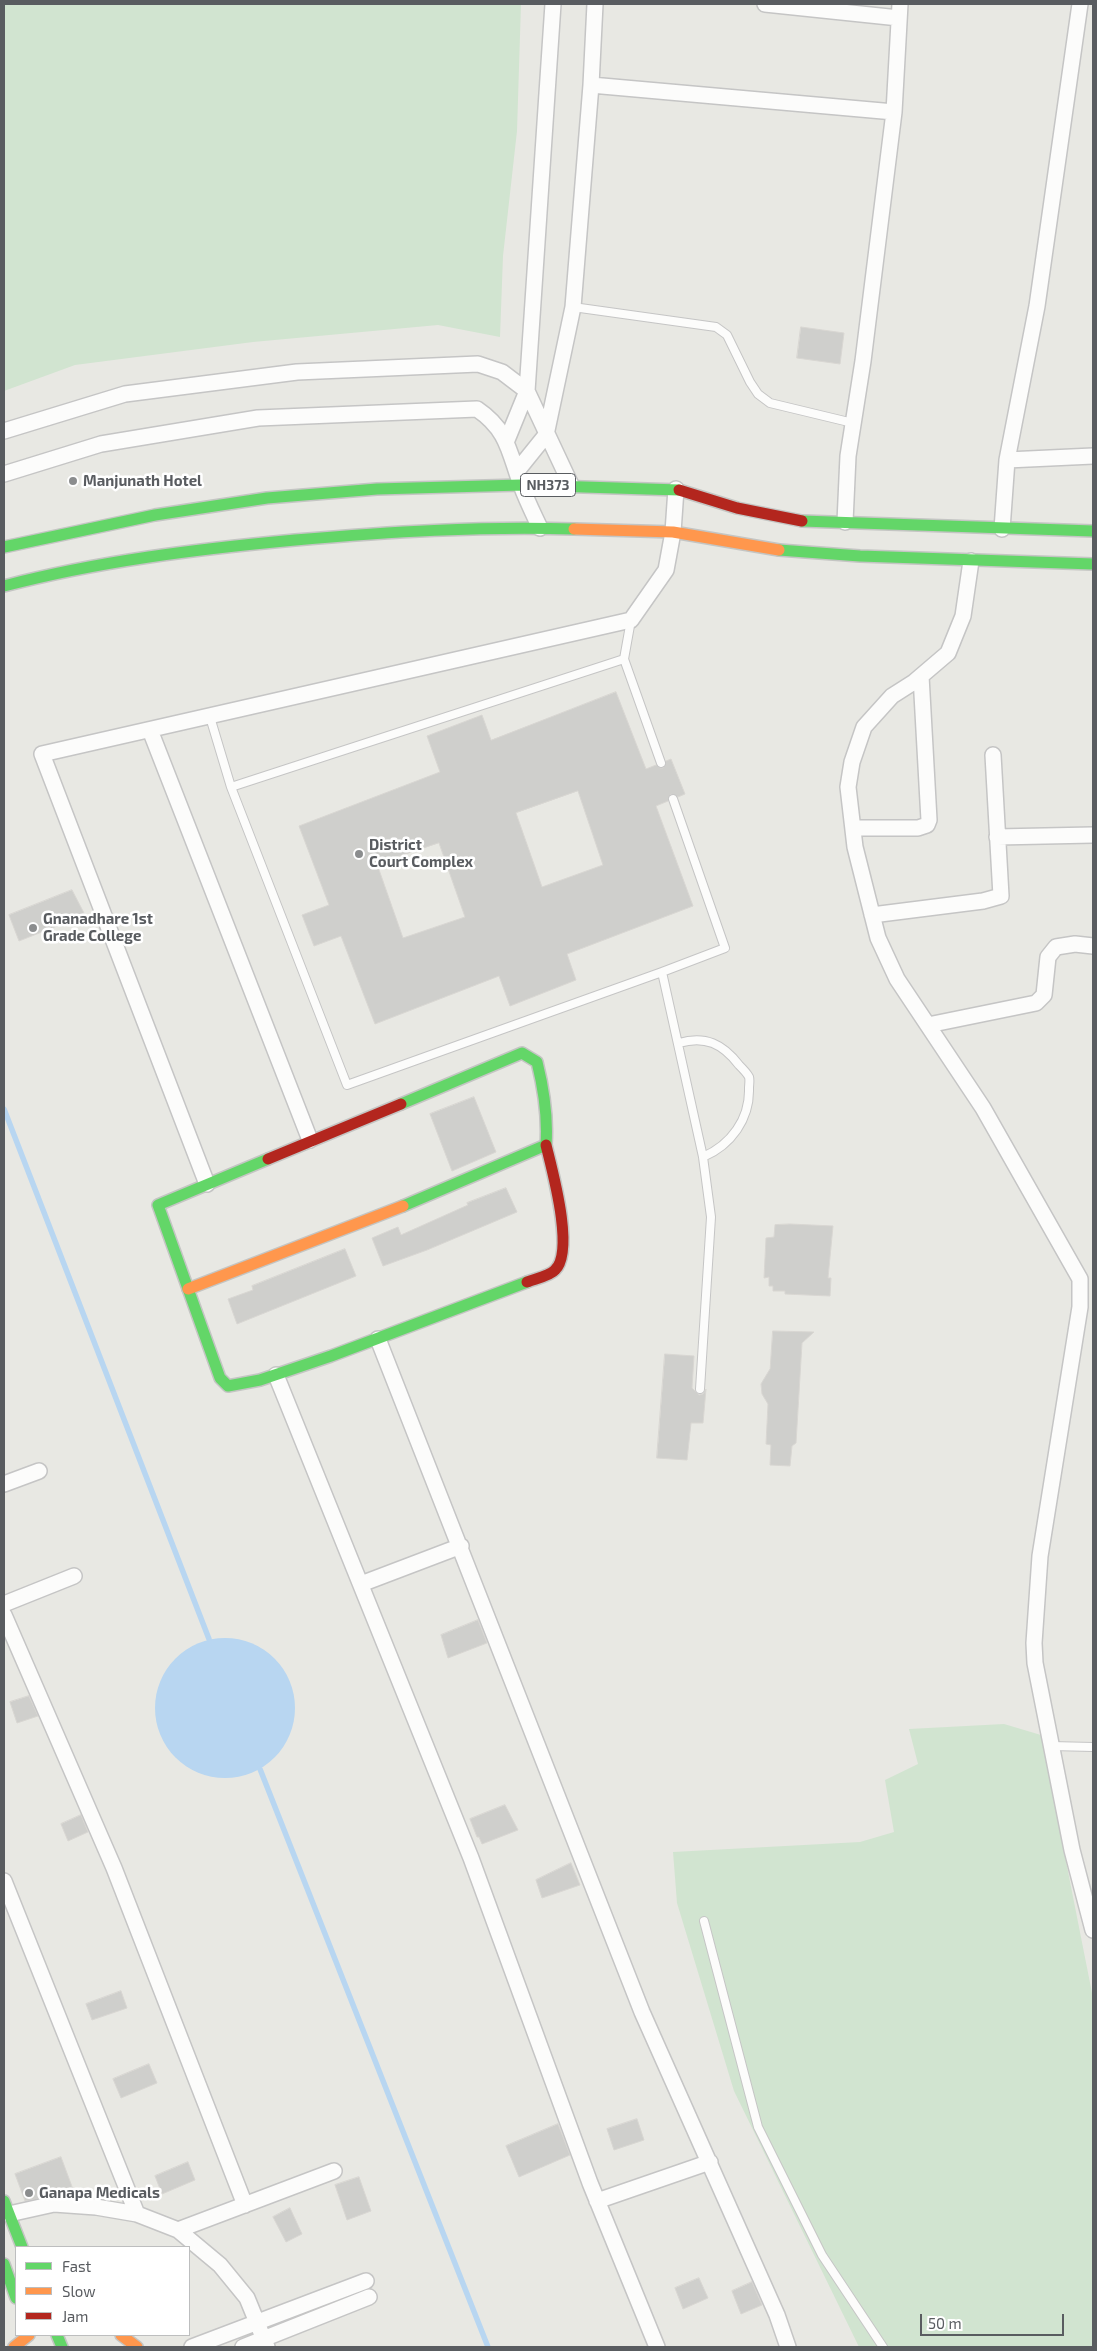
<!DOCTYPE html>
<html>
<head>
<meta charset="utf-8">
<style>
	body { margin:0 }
	#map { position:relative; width:1097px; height:2351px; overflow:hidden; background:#e8e8e3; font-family:"Exo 2",sans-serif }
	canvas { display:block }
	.frame { position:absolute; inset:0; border:5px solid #595c60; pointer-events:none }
	.legend { position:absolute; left:15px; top:2246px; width:175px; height:90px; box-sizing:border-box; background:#fff; border:1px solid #bdbebf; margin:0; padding:6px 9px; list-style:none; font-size:15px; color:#595c60 }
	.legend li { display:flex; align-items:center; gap:10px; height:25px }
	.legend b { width:25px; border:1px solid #bdbebf }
	.scale { position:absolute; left:920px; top:2314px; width:144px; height:22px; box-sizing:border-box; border:2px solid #595c60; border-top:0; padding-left:6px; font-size:15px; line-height:18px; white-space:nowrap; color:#595c60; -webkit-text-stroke:4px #fff; paint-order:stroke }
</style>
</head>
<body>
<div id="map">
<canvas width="1097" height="2351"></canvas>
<div class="frame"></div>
<ul class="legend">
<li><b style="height:6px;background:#63d668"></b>Fast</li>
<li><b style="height:6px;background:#ff974d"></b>Slow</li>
<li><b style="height:6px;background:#b3261e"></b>Jam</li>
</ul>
<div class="scale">50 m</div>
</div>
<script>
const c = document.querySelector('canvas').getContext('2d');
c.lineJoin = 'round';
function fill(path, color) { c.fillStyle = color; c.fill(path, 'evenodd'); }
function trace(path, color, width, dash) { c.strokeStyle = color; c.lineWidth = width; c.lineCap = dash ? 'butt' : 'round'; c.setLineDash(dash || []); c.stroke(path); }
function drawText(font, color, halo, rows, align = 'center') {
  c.font = font + ' "Exo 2",sans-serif'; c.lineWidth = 5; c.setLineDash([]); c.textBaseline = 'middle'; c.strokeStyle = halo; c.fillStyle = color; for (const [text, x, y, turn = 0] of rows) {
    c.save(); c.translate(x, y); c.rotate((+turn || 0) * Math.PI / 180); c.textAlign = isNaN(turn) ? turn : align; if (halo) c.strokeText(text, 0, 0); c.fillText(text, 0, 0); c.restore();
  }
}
const green = new Path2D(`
	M4,4H521L517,131L503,256L500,337L438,325L253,342L75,365L4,391Z
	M1004,1724L1041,1735L1093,1998V2347H859L734,2091L677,1903L673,1852L860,1842L894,1832L885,1780L918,1764L909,1729Z`);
const water = new Path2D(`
	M155 1708a70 70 0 1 1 140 0a70 70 0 1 1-140 0Z`);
const stream = new Path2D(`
	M4,1109L209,1639
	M260,1769L488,2347`);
const building = new Path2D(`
	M801,327L844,333L840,364L797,358Z
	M616,692L646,769L656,765L660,768H663L666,761L671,759L685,794L678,797L671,794L668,801L656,806L693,906L567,954L576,980L510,1006L499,976L375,1024L341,936L314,946L302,915L329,905L299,826L440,772L427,736L482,715L491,740ZM578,791L603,865L542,887L516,813ZM439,843L465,917L403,938L377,864Z
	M72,890L85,915L19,941L9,915Z
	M474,1097L496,1152L452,1171L430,1114Z
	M506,1188L517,1212L427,1250L383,1266L372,1238L398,1227L401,1235L468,1205L467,1203Z
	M790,1224L833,1226L828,1278H831L830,1296L785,1294V1291H773V1286H769V1277L764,1278L766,1238L774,1237L775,1225Z
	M345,1249L356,1276L237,1324L228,1299L253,1290L252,1286Z
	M773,1331L814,1332L802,1343L796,1443L792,1446L790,1466L770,1465L771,1445L766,1444L768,1404L762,1394L761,1384L770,1369Z
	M665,1354L694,1356L692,1388L699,1395L703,1394L706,1389L703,1423H691L687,1460L657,1458Z
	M478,1620L487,1643L448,1658L441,1635Z
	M29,1696L38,1716L17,1723L10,1702Z
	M505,1805L518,1830L482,1844L479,1837H477L470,1819Z
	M81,1815L88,1832L68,1841L61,1824Z
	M571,1863L580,1885L542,1898L536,1880Z
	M121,1991L127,2008L92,2020L86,2004Z
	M149,2064L157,2083L121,2098L113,2079Z
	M637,2119L644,2140L614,2150L607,2129Z
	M558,2124L570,2155L519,2177L506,2146Z
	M61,2157L74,2192L25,2201L15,2174Z
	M188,2162L195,2180L162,2194L155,2176Z
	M359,2177L371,2211L347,2220L335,2185Z
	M290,2208L302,2234L286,2242L273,2217Z
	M699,2278L708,2298L683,2309L675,2288Z
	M752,2282L762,2305L741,2314L732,2291Z`);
const lane = new Path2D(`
	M573,307L716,327L727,335L750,382L758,394L770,403L853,423
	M631,620L624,659L661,763
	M210,717L231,787L347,1085L662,972
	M231,787L624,659
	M673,799L725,948L662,972L703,1157L711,1217L700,1389
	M679,1043C705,1035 723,1044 739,1065C742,1068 747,1073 749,1077C750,1080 749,1085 749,1088C750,1119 731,1145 703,1157
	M1051,1746L1093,1747
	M704,1921L758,2127L822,2255L883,2347`);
const street = new Path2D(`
	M765,4L899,18
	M591,85L894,112
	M4,431L125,394L297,372L478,364L502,372L527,391L571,485
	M507,440L527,391L553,4
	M1007,460L1093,456
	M517,471L546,435L573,307L591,85L595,4
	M4,474L101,444L258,418L477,409C508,430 509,452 521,485C526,499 533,513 540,528
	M845,522L848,456L863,361L894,112L900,4
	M1002,529L1007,460L1037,306L1080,4
	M971,561L963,616L948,653L914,682L892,696L864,727L852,762L848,787L855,847L878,938L897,979L983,1108L1080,1279V1307L1040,1556L1034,1643L1035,1663L1072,1850L1093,1930
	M150,730L310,1140
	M853,828H918L927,825L929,820L921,676
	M997,837L1093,835
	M872,915L983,901L1001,896L993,755
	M928,1025L1036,1003L1044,995L1048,957L1056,947L1075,944L1093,946
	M207,1184L42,754L631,620L666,570L673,532L676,489
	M378,1339L642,2012L777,2315L788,2347
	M276,1375L471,1858L590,2183L657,2347
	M4,1484L39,1471
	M361,1584L461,1546
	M4,1604L74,1576
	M4,1615L114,1868L245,2205
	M4,1881L137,2214
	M597,2201L710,2162
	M9,2214L54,2204L96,2207L137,2214L178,2230L220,2265L247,2298L267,2347
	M178,2230L334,2171
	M192,2347L366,2281
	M243,2347L369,2297`);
const fast = new Path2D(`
	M802,521L1093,531
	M4,547L155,515L267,498L377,489L521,485L679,490
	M779,550L860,556L1093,564
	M4,586C99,561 198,549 295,540C388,532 481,526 574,529
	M401,1104L522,1053L537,1062C544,1090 548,1117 546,1145L403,1206
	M268,1159L158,1205L220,1378L228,1386L260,1380L331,1356L527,1282
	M4,2201L22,2247
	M4,2264L16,2298
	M57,2335L62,2347`);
const slow = new Path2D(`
	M574,529L673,532L779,550
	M188,1289L403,1206
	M121,2335L137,2347
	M14,2347L29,2335`);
const jam = new Path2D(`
	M679,490L737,508L802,521
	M268,1159L401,1104
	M527,1282C534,1279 550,1276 555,1270C575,1251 552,1170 546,1145`);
const markers = [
	[73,481,5,"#8b8d8e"],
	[359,854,5,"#8b8d8e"],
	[33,928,5,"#8b8d8e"],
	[29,2193,5,"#8b8d8e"]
];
const shields = [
	[548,485,55]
];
const shieldNames = [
	["NH373",548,485]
];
const poiNames = [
	["Manjunath Hotel",83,481],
	["District",369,845],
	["Court Complex",369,862],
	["Gnanadhare 1st",43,919],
	["Grade College",43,936],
	["Ganapa Medicals",39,2193]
];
fill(green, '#d1e4d0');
fill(water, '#b8d6f1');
trace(stream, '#b8d6f1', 5.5);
fill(building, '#cfcfcc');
trace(building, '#d8d6d2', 1);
trace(lane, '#c5c5c5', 10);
trace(street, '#c5c5c5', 18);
trace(fast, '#c4c5c3', 14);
trace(slow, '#c4c5c3', 14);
trace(jam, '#c4c5c3', 14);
trace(lane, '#fcfcfb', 8);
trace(street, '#fcfcfb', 15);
trace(fast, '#63d668', 11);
trace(slow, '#ff974d', 11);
trace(jam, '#b3261e', 11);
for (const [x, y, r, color] of markers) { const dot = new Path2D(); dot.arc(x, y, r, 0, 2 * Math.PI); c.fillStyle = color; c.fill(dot); trace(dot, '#fff', 2); }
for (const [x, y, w] of shields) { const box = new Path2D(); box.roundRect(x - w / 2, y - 11.5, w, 23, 4); c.fillStyle = '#fff'; c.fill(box); trace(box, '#595c60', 1); }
drawText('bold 14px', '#595c60', null, shieldNames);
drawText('bold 15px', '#595c60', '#fff', poiNames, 'left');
</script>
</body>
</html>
